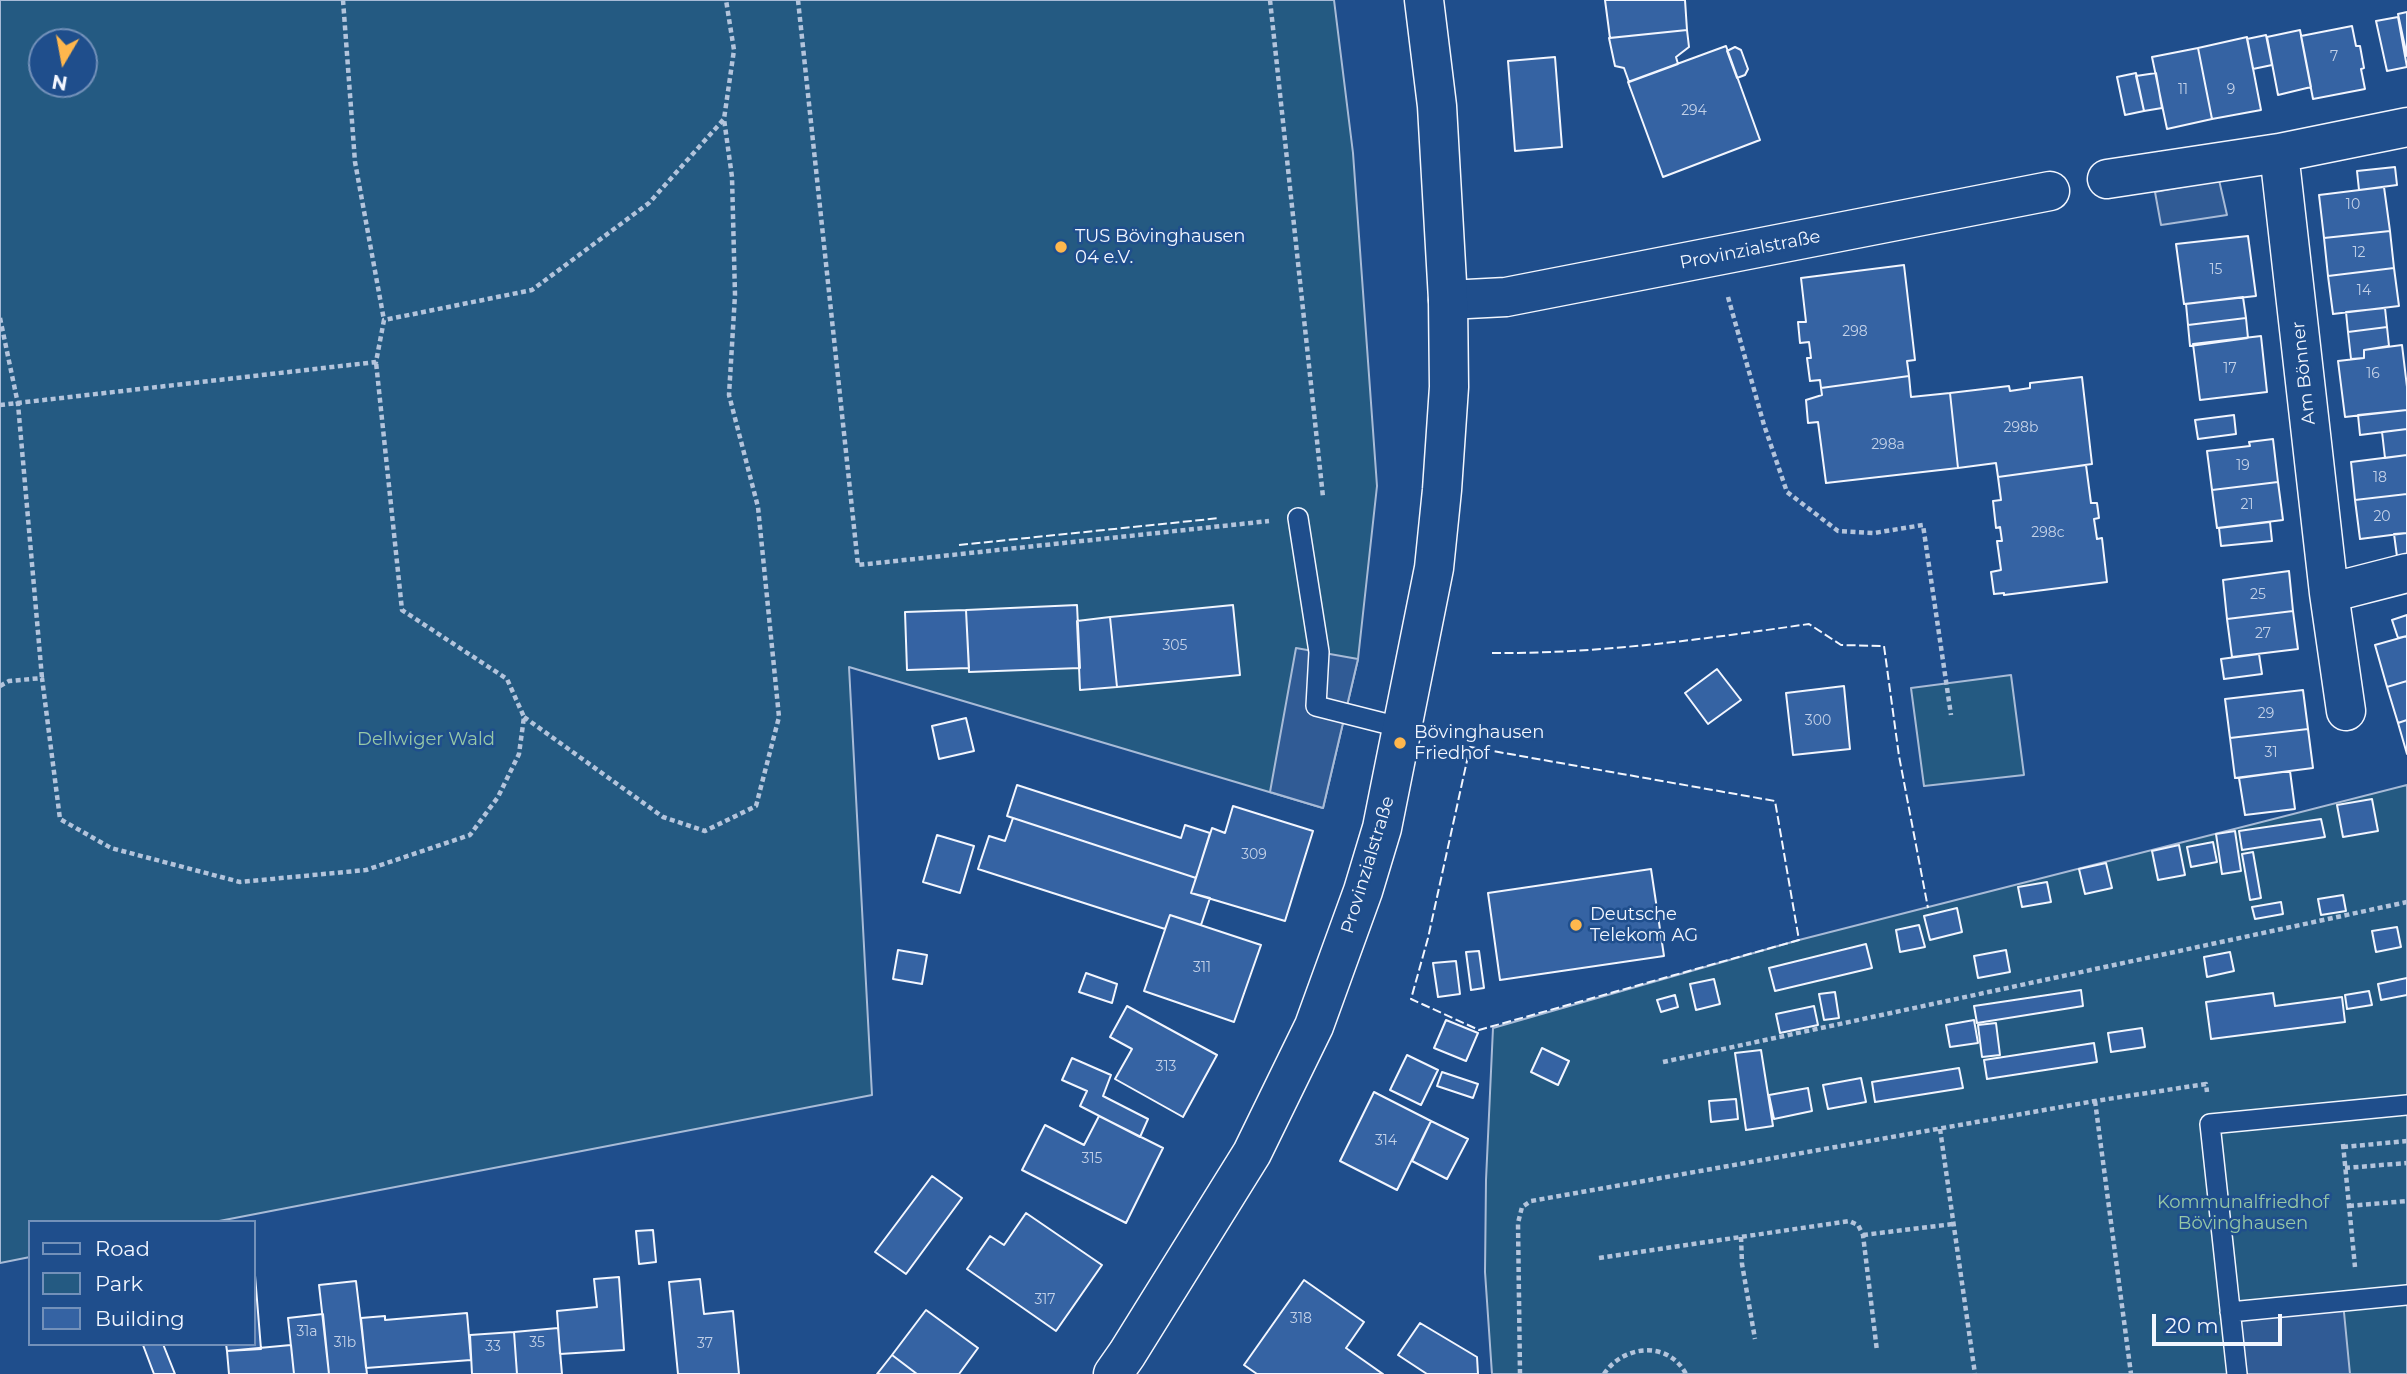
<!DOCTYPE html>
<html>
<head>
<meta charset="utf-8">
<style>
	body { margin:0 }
	#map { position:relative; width:2407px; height:1374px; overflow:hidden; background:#1f4e8c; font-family:Montserrat,sans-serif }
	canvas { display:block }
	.legend { position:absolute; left:28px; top:1220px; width:228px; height:126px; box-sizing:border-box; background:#1f4e8c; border:2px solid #7391ba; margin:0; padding:9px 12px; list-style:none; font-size:21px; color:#f2f6ff }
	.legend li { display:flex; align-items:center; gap:14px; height:35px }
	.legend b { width:35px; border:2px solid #7391ba }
	.north { position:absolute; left:28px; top:28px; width:70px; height:70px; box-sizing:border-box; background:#1f4e8c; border:2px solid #7391ba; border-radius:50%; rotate:190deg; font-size:19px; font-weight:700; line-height:28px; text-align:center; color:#f2f6ff }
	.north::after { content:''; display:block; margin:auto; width:24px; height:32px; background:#ffb74d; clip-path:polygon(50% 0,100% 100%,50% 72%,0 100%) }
	.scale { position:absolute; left:2152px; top:1314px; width:130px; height:32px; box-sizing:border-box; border:4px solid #f2f6ff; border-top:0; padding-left:9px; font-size:21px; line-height:24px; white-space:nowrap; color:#f2f6ff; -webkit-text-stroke:5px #1f4e8c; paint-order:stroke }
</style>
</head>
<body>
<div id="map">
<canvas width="2407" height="1374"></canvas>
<ul class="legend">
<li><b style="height:9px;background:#1f4e8c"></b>Road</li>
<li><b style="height:19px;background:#245a82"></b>Park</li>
<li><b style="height:19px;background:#3563a3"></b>Building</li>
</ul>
<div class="north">N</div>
<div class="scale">20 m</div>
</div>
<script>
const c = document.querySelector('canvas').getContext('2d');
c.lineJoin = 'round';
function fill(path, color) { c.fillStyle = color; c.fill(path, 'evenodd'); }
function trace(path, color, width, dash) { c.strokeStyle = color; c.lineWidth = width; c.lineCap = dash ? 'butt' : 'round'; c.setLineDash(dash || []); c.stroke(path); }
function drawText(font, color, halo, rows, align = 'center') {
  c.font = font + ' Montserrat,sans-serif'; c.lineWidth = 5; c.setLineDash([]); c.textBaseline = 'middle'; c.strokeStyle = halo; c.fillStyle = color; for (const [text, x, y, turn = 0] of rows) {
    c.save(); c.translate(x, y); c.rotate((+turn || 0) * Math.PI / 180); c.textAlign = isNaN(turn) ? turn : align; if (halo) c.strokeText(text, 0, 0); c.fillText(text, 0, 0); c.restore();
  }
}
const green = new Path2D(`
	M0,0H1334L1353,153L1377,486L1358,659L1323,808L849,667L872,1095L214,1222H30V1257L0,1263ZM42,42H84V84H42Z
	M2011,675L2024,775L1924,786L1911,688Z
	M2407,785V1374H1492L1485,1272L1486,1180L1493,1028L1799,940Z`);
const parking = new Path2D(`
	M2219,180L2227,215L2161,225L2155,192Z
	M1296,648L1358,659L1323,808L1270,792Z
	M2343,1302L2350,1374H2237L2230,1312Z`);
const building = new Path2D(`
	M1605,0H1685L1687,30L1610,38Z
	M2407,12V56L2398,14Z
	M2398,17L2407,67L2387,71L2376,21Z
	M2352,26L2356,46H2360L2364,68L2361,69L2365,89L2313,99L2301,36Z
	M1687,30L1689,47L1676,57L1678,64L1629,82L1624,68L1615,66L1609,38Z
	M2300,30L2311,87L2278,95L2267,37Z
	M2266,35L2272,65L2253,69L2247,39Z
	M2247,37L2261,110L2212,119L2198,48Z
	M1726,46L1760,140L1663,177L1628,82Z
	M1735,47L1741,50L1748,69L1745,75L1737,78L1727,51Z
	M2198,48L2212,119L2167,129L2152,57Z
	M1555,57L1562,147L1515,151L1508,61Z
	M2136,73L2144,111L2125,115L2117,77Z
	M2156,73L2162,108L2144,111L2136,76Z
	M2395,167L2397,185L2359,190L2357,171Z
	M2384,187L2390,231L2324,238L2319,195Z
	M2390,231L2394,268L2328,276L2324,238Z
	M2248,236L2256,296L2184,304L2176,244Z
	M1904,265L1915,360L1907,361L1909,376L1821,388L1820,380L1810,381L1807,358H1811L1809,342L1800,343L1798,322H1806L1801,278Z
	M2394,268L2399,306L2333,314L2328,276Z
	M2243,297L2246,318L2188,325L2186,304Z
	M2385,308L2387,327L2348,332L2346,312Z
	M2246,318L2248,338L2190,346L2188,325Z
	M2387,327L2389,346L2364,350V358L2351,359L2348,332Z
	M2261,336L2267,392L2200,400L2193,344Z
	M2402,345L2407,387V410L2345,417L2338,361L2364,358V350Z
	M1909,376L1911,397L1950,393L1958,468L1826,483L1818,422L1808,423L1806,400L1822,395L1821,388Z
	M2082,377L2092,464L1998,477L1996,463L1958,468L1950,393L2009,386L2010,391L2030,388V383Z
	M2407,410V429L2360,435L2358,415Z
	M2234,415L2236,434L2198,439L2195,420Z
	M2407,429V455L2385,458L2382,432Z
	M2273,439L2278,482L2212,490L2207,451L2250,446L2249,442Z
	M2407,455V494L2355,500L2351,462Z
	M2086,465L2091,503H2097L2099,518L2094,519L2097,539L2102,538L2107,582L2004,595V593L1994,594L1991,572L2001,570L1997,541H2002L2000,527L1996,528L1993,501L2001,500L1998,477Z
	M2278,482L2283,520L2217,528L2212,490Z
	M2407,494V533L2360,539L2355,500Z
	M2270,522L2272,541L2221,546L2219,528Z
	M2407,533V561L2398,564L2394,534Z
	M2289,571L2293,611L2227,619L2223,580Z
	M1077,605L1080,668L969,672L966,610Z
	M1233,605L1240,675L1117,687L1110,617Z
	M966,610L969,668L907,670L905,612Z
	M2293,611L2298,649L2232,657L2227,619Z
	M2407,615V636L2398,638L2392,620Z
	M1110,617L1117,687L1080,690L1077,621Z
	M2407,636V681L2387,687L2375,645Z
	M2259,654L2262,674L2224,679L2221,659Z
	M1717,669L1741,700L1708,724L1685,693Z
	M2407,681V720L2398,723L2387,687Z
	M1844,686L1850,749L1793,755L1786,693Z
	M2303,690L2308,729L2230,738L2225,699Z
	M966,718L974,751L939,759L932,726Z
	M2407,720V754L2398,723Z
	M2308,729L2313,768L2235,778L2230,738Z
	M2290,771L2295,809L2245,815L2239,778Z
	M1017,785L1181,838L1185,825L1210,833L1196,878L1007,816Z
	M2372,799L2378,831L2343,837L2337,805Z
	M1233,806L1313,831L1285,921L1191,893L1212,828L1225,833Z
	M1013,818L1196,878L1191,893L1210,898L1201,925L1170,915L1165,929L978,869L989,836L1005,841Z
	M2321,819L2325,837L2242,850L2239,831Z
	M2235,831L2241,871L2222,874L2216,834Z
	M937,835L974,846L960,893L923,882Z
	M2213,842L2217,862L2191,867L2187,847Z
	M2179,845L2185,875L2158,880L2152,851Z
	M2253,852L2261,898L2250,900L2242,854Z
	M2106,863L2112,888L2085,894L2079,869Z
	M1651,869L1664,956L1500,980L1488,893Z
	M2047,882L2051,902L2022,907L2018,887Z
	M2343,895L2346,911L2321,915L2318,899Z
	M2281,902L2283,914L2255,919L2252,907Z
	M1957,908L1962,932L1930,940L1924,916Z
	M1170,915L1261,945L1234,1022L1144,991Z
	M1919,925L1925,947L1900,952L1896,930Z
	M2397,927L2401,947L2376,952L2372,931Z
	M1866,944L1872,968L1775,991L1769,968Z
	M898,950L927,955L922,984L893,979Z
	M2006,950L2010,972L1978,978L1974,956Z
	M1479,951L1484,988L1471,990L1466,952Z
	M2230,952L2234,971L2207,977L2204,957Z
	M1456,961L1460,994L1438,997L1433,963Z
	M1086,973L1117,984L1112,1003L1079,992Z
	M2407,978V995L2381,1000L2378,984Z
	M1714,979L1720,1004L1696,1010L1690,984Z
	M2081,990L2083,1006L1977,1023L1974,1006Z
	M2369,991L2372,1005L2347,1009L2345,995Z
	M1835,992L1839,1018L1824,1020L1819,994Z
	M2273,993L2275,1006L2342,997L2345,1022L2211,1039L2206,1002Z
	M1675,995L1678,1007L1661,1012L1657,1000Z
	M1127,1006L1217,1055L1183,1117L1115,1079L1132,1049L1110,1037Z
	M1814,1006L1818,1025L1780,1033L1776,1014Z
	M1446,1020L1478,1033L1466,1061L1434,1048Z
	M1974,1020L1978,1043L1950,1047L1946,1025Z
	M1996,1023L2000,1055L1982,1057L1978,1025Z
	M2142,1028L2145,1047L2111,1052L2108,1033Z
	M2094,1043L2097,1062L1987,1079L1984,1060Z
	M1542,1048L1569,1061L1558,1085L1531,1072Z
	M1761,1050L1773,1126L1746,1130L1735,1053Z
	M1407,1055L1438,1070L1421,1105L1390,1090Z
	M1072,1058L1111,1075L1103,1096L1148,1119L1140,1137L1080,1106L1087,1091L1062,1080Z
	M1959,1068L1963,1088L1875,1102L1872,1082Z
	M1442,1072L1478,1084L1473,1098L1437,1086Z
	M1861,1078L1866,1102L1828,1109L1823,1085Z
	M1808,1088L1812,1111L1774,1119L1769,1095Z
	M1374,1092L1431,1121L1397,1190L1340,1161Z
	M1736,1099L1738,1119L1711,1122L1709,1101Z
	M1099,1116L1163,1148L1126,1223L1022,1170L1045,1125L1084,1145Z
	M1431,1121L1468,1139L1447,1179L1412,1161Z
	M932,1176L962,1198L906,1274L875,1252Z
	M1026,1213L1102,1265L1056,1331L967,1269L990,1236L1004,1245Z
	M653,1230L656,1262L639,1264L636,1231Z
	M254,1263L261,1349L227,1351L226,1344H254Z
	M619,1277L624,1350L560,1354L557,1311L597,1307L594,1279Z
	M700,1279L704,1314L733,1311L739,1374H678L669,1282Z
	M1304,1280L1364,1322L1346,1348L1383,1374H1257L1244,1365Z
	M356,1281L367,1374H329L319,1285Z
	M926,1310L978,1348L959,1374H917L892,1355Z
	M467,1313L471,1360L366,1368L361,1318L385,1316V1320Z
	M323,1314L329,1374H294L288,1318Z
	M1420,1323L1477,1357L1478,1374H1427L1398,1355Z
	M558,1328L562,1374H517L514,1332Z
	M514,1332L517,1374H472L470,1335Z
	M163,1344L175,1374H154L143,1345Z
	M291,1345L294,1374H229L227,1351Z
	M892,1355L917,1374H877Z`);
const path = new Path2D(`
	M343,0L355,162L384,320
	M798,0L858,565L1269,521
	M1270,0L1323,497
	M1728,297L1764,425L1787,492L1838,531L1874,533L1923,525L1951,715
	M0,318L18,404L42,678
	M0,405L376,362L384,320L532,290L649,203L724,119L734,50L726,0
	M0,686L9,681L42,678L60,819L111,848L240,882L366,870L470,835L498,797L519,754L524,717L507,679L402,610L376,362
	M524,717L663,817L705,831L756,806L779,717L758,507L729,395L735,295L732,177L724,119
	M1663,1062L2407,902
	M2095,1101L2131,1374
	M1940,1129L1975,1374
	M2343,1144L2355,1267
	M2343,1147L2407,1141
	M2345,1168L2407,1163
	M2349,1206L2407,1201
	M1863,1235L1953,1224
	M1741,1237L1742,1264L1755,1339
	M1599,1258L1849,1221L1858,1225L1863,1235L1877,1351
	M1520,1374L1518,1223L1522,1207L1531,1201L2095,1101L2206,1084L2207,1092
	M1604,1374C1623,1345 1668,1340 1686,1374`);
const lane = new Path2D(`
	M1298,518L1319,652L1316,706L1403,728
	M2230,1312L2407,1295
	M2237,1374L2210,1124L2407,1105`);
const street = new Path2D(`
	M2407,127L2279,153L2329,593L2407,573
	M2107,179L2279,153
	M1448,300L1506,297L2050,191
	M2329,593L2346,711`);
const primary = new Path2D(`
	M1113,1374L1127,1354L1252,1153L1314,1026L1363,891L1382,828L1434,568L1442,490L1449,387L1448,300L1437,106L1424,0`);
const fence = new Path2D(`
	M959,545L1220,518
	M1492,653C1598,654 1704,639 1809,624L1841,645L1884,646L1899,756L1928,908
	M1470,747L1775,801L1799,940L1479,1030L1411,999L1428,938Z`);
const markers = [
	[1061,247,7,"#ffb74d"],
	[1400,743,7,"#ffb74d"],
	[1576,925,7,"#ffb74d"]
];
const numberNames = [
	["7",2334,57],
	["11",2183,90],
	["9",2231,90],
	["294",1694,111],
	["10",2353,205],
	["12",2359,253],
	["15",2216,270],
	["14",2364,291],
	["298",1855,332],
	["17",2230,369],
	["16",2373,374],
	["298b",2021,428],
	["298a",1888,445],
	["19",2243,466],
	["18",2380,478],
	["21",2247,505],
	["20",2382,517],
	["298c",2048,533],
	["25",2258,595],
	["27",2263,634],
	["305",1175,646],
	["29",2266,714],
	["300",1818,721],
	["31",2271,753],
	["309",1254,855],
	["311",1202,968],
	["313",1166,1067],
	["314",1386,1141],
	["315",1092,1159],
	["317",1045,1300],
	["318",1301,1319],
	["31a",307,1332],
	["31b",345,1343],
	["35",537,1343],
	["37",705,1344],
	["33",493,1347]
];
const poiNames = [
	["TUS Bövinghausen",1075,237],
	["04 e.V.",1075,258],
	["Bövinghausen",1414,733],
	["Friedhof",1414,754],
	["Deutsche",1590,915],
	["Telekom AG",1590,936]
];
const streetNames = [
	["Provinzialstraße",1750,250,-11],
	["Am Bönner",2304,373,-96],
	["Provinzialstraße",1368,865,-73]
];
const parkNames = [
	["Dellwiger Wald",426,740],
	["Kommunalfriedhof",2243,1203],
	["Bövinghausen",2243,1224]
];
fill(green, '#245a82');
trace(green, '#a8bbd7', 2);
fill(parking, '#305b95');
trace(parking, '#a8bbd7', 2);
fill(building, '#3563a3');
trace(building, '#f2f6ff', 2);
trace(lane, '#f2f6ff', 22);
trace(street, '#f2f6ff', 41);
trace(primary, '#f2f6ff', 41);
trace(path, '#b3c4dc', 4.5, [5, 3.5]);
trace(lane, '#1f4e8c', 19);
trace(street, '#1f4e8c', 38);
trace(primary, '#1f4e8c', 38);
trace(fence, '#f2f6ff', 2, [9, 3.5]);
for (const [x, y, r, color] of markers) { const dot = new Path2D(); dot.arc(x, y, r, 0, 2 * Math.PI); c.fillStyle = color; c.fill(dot); trace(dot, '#1f4e8c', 2.5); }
drawText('14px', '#c3d1e8', null, numberNames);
drawText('18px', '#f2f6ff', '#1f4e8c', poiNames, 'left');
drawText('18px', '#f2f6ff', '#1f4e8c', streetNames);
drawText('18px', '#97c8a6', '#1f4e8c', parkNames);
</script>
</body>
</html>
